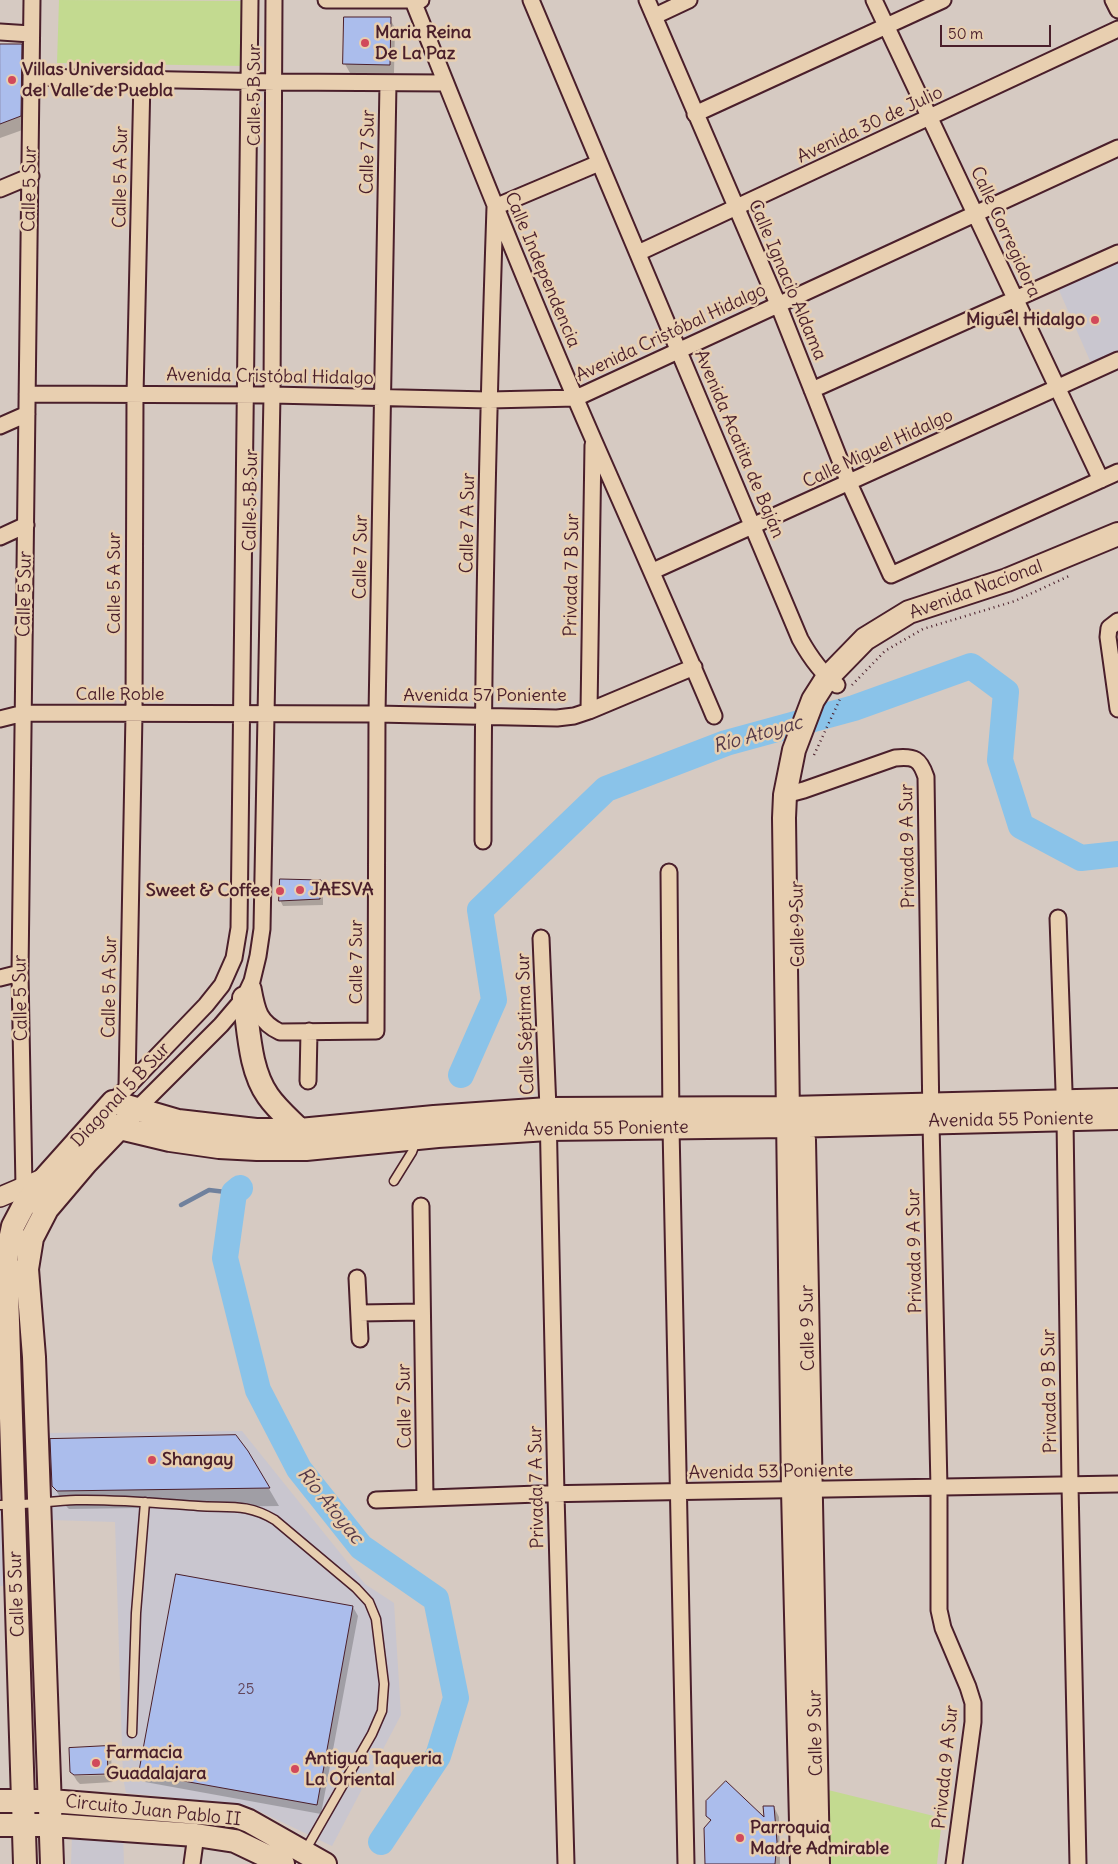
<!DOCTYPE html>
<html>
<head>
<meta charset="utf-8">
<style>
	body { margin:0 }
	#map { position:relative; width:1118px; height:1864px; overflow:hidden; background:#d6cac2; font-family:Delius,sans-serif }
	canvas { display:block }
	.scale { position:absolute; left:940px; top:25px; width:111px; height:22px; box-sizing:border-box; border:2px solid #4a1f2b; border-top:0; padding-left:6px; font-size:15px; line-height:18px; white-space:nowrap; color:#4a1f2b; -webkit-text-stroke:4px #e8cfb0; paint-order:stroke }
</style>
</head>
<body>
<div id="map">
<canvas width="1118" height="1864"></canvas>
<div class="scale">50 m</div>
</div>
<script>
const c = document.querySelector('canvas').getContext('2d');
c.lineJoin = 'round';
function fill(path, color) { c.fillStyle = color; c.fill(path, 'evenodd'); }
function trace(path, color, width, dash) { c.strokeStyle = color; c.lineWidth = width; c.lineCap = dash ? 'butt' : 'round'; c.setLineDash(dash || []); c.stroke(path); }
function drawText(font, color, halo, rows, align = 'center') {
  c.font = font + ' Delius,sans-serif'; c.lineWidth = 5; c.setLineDash([]); c.textBaseline = 'middle'; c.strokeStyle = halo; c.fillStyle = color; for (const [text, x, y, turn = 0] of rows) {
    c.save(); c.translate(x, y); c.rotate((+turn || 0) * Math.PI / 180); c.textAlign = isNaN(turn) ? turn : align; if (halo) c.strokeText(text, 0, 0); c.fillText(text, 0, 0); c.restore();
  }
}
const built = new Path2D(`
	M1118,262V351L1091,363L1058,288Z
	M0,1323L9,1586H0Z
	M242,1431L365,1584L394,1603L401,1715L332,1846L246,1805L126,1793L123,1778L115,1522L51,1520L45,1433Z
	M72,1834L123,1835L124,1864H71Z`);
const green = new Path2D(`
	M59,0L248,1L246,66L57,63Z
	M820,1788L942,1818L937,1864H823Z`);
const shadow = new Path2D(`
	M390,19L395,28L394,73H350L345,64Z
	M0,46H21L28,58V128L0,138Z
	M320,881L323,887V905L283,906L280,900Z
	M247,1451L279,1506L69,1509L64,1504L53,1485Z
	M353,1607L358,1616L321,1814L145,1782L140,1773Z
	M106,1747L111,1756L112,1772L74,1774V1776L112,1775L113,1782L80,1784L77,1781L71,1771Z
	M774,1807L779,1817L780,1864H706L711,1822L707,1815L765,1820Z`);
const stream = new Path2D(`
	M181,1205L209,1190L234,1193`);
const river = new Path2D(`
	M461,1075L494,1000L480,910L606,789L726,743L854,708L971,666L1006,692L1000,760L1021,826L1081,858L1118,854
	M240,1188L234,1193L225,1258L258,1390L299,1469L361,1547L436,1599L456,1698L438,1756L381,1842`);
const building = new Path2D(`
	M344,17H391L390,65L343,64Z
	M0,44H22L21,116L0,124Z
	M280,879L321,880L320,899L279,901Z
	M236,1435L248,1451L270,1488L57,1491L52,1486L50,1439Z
	M176,1574L353,1606L317,1805L139,1773Z
	M107,1746L108,1774L74,1775L70,1772L69,1748Z
	M726,1781L764,1817L763,1806H774L777,1842L775,1864H705L704,1828L711,1820L706,1816V1801Z`);
const path = new Path2D(`
	M852,685L885,651L923,629L1015,601L1069,576
	M814,755L840,699`);
const service = new Path2D(`
	M394,1181L412,1152L416,1141
	M0,1505C26,1505 51,1501 76,1500C117,1499 157,1503 198,1506C229,1508 247,1503 275,1520L356,1588L369,1602L376,1619L384,1684L382,1711L372,1734L305,1851
	M132,1733L136,1613L145,1502`);
const minor = new Path2D(`
	M326,0H421
	M531,0L800,639C810,657 821,673 837,685
	M647,0L778,304L849,483L891,575L1118,472
	M874,0L1101,480
	M1113,0L1118,10
	M413,1C472,148 530,295 594,441C634,532 675,624 714,716
	M655,16L689,0
	M0,32L31,34
	M31,77L275,82L446,83
	M695,114L943,0
	M0,189L31,176
	M638,253L1118,29
	M812,390L1118,253
	M27,394L272,395L489,400L576,398L1118,148
	M0,426L27,414
	M0,537L26,525
	M653,571L1118,360
	M1118,621L1109,628L1108,637L1118,709
	M589,711L593,445
	M0,719L24,713L377,714L557,718L574,716L589,711L694,667
	M785,795L804,790L895,758C915,756 920,759 926,777L931,1122L939,1488V1610L943,1628L968,1687L973,1703V1722L954,1864
	M483,841C483,629 488,418 495,207L599,163
	M669,872L671,1127L686,1864
	M1058,918L1065,1119L1070,1485L1078,1864
	M541,938L548,1109L556,1494L566,1864
	M0,978L20,973
	M253,988C257,1010 259,1022 280,1032L376,1031L377,714L388,83
	M308,1081L309,1031
	M127,1086L134,714L135,395L142,79
	M113,1102L206,1005L222,985L234,958L239,928L250,0
	M136,1110L221,1025L244,998L252,981L258,956L262,929L272,395L274,0
	M24,1187L20,973L32,0
	M421,1206L425,1498
	M357,1278L360,1339
	M359,1313L422,1312
	M376,1500L538,1494L1118,1484
	M192,1864L196,1835`);
const tertiary = new Path2D(`
	M0,1197L47,1177`);
const secondary = new Path2D(`
	M244,998C249,1029 249,1069 268,1096C277,1109 289,1119 300,1130
	M98,1120L120,1128L170,1140L219,1147L257,1149H306L438,1136L548,1129L788,1126L1118,1118
	M804,1140L818,1864
	M0,1801H51L236,1816L249,1821L325,1864
	M0,1825H52L196,1835L235,1841L283,1864
	M25,1864L6,1259L13,1226L23,1207L45,1178L113,1102L178,1121L256,1130H300L434,1117L548,1109L788,1108L1118,1100
	M52,1864L34,1357L27,1269L32,1238L47,1209L86,1163L129,1118
	M802,1864L793,1490L784,818L785,795L794,750L813,700L827,678L865,639L909,612L1007,580L1118,534`);
const markers = [
	[365,43,5,"#d1495b"],
	[12,80,5,"#d1495b"],
	[1095,320,5,"#d1495b"],
	[300,890,5,"#d1495b"],
	[280,891,5,"#d1495b"],
	[152,1460,5,"#d1495b"],
	[96,1763,5,"#d1495b"],
	[295,1769,5,"#d1495b"],
	[740,1838,5,"#d1495b"]
];
const numberNames = [
	["25",246,1690]
];
const poiNames = [
	["Maria Reina",375,33],
	["De La Paz",375,54],
	["Villas Universidad",22,70],
	["del Valle de Puebla",22,91],
	["Miguel Hidalgo",1085,320,"right"],
	["JAESVA",310,890],
	["Sweet & Coffee",270,891,"right"],
	["Shangay",162,1460],
	["Farmacia",106,1753],
	["Guadalajara",106,1774],
	["Antigua Taqueria",305,1759],
	["La Oriental",305,1780],
	["Parroquia",750,1828],
	["Madre Admirable",750,1849]
];
const streetNames = [
	["Calle 5 B Sur",255,95,-90],
	["Avenida 30 de Julio",870,125,-25],
	["Calle 7 Sur",368,152,-89],
	["Calle 5 A Sur",121,177,-89],
	["Calle 5 Sur",30,189,-89],
	["Calle Corregidora",1005,232,65],
	["Calle Independencia",542,270,67],
	["Calle Ignacio Aldama",787,280,67],
	["Avenida Cristóbal Hidalgo",671,333,-25],
	["Avenida Cristóbal Hidalgo",270,377,1],
	["Avenida Acatita de Baján",739,444,67],
	["Calle Miguel Hidalgo",878,449,-25],
	["Calle 5 B Sur",251,500,-89],
	["Calle 7 A Sur",468,523,-89],
	["Calle 7 Sur",361,557,-89],
	["Privada 7 B Sur",572,575,-89],
	["Calle 5 A Sur",115,583,-90],
	["Avenida Nacional",976,590,-20],
	["Calle 5 Sur",25,594,-89],
	["Calle Roble",120,695],
	["Avenida 57 Poniente",485,696],
	["Privada 9 A Sur",908,846,-91],
	["Calle 9 Sur",798,924,-91],
	["Calle 7 Sur",357,962,-90],
	["Calle 5 A Sur",110,987,-89],
	["Calle 5 Sur",21,998,-91],
	["Calle Séptima Sur",526,1024,-92],
	["Diagonal 5 B Sur",121,1095,-47],
	["Avenida 55 Poniente",1011,1120,-1],
	["Avenida 55 Poniente",606,1129,-1],
	["Privada 9 A Sur",915,1251,-91],
	["Calle 9 Sur",808,1328,-91],
	["Privada 9 B Sur",1050,1391,-91],
	["Calle 7 Sur",405,1406,-91],
	["Avenida 53 Poniente",771,1472,-1],
	["Privada 7 A Sur",537,1487,-91],
	["Calle 5 Sur",17,1594,-92],
	["Calle 9 Sur",816,1733,-91],
	["Privada 9 A Sur",946,1767,-84],
	["Circuito Juan Pablo II",153,1811,6]
];
const waterNames = [
	["Río Atoyac",758,735,-16],
	["Río Atoyac",330,1506,51]
];
fill(built, '#c9c6cf');
fill(green, '#c3da90');
fill(shadow, '#0003');
trace(stream, '#70819d', 4.5);
trace(river, '#8ac3e9', 26);
fill(building, '#abbdec');
trace(building, '#4a1f2b', 1);
trace(service, '#4a1f2b', 11);
trace(minor, '#4a1f2b', 19);
trace(tertiary, '#4a1f2b', 22);
trace(secondary, '#4a1f2b', 26);
trace(path, '#4a1f2b', 2.5, [1, 4]);
trace(service, '#e8cfb0', 8);
trace(minor, '#e8cfb0', 15);
trace(tertiary, '#e8cfb0', 19);
trace(secondary, '#e8cfb0', 22);
for (const [x, y, r, color] of markers) { const dot = new Path2D(); dot.arc(x, y, r, 0, 2 * Math.PI); c.fillStyle = color; c.fill(dot); trace(dot, '#e8cfb0', 2); }
drawText('15px', '#62465b', null, numberNames);
drawText('bold 18px', '#4a1f2b', '#e8cfb0', poiNames, 'left');
drawText('18px', '#4a1f2b', '#e8cfb0', streetNames);
drawText('italic 19px', '#543848', '#e8cfb0', waterNames);
</script>
</body>
</html>
